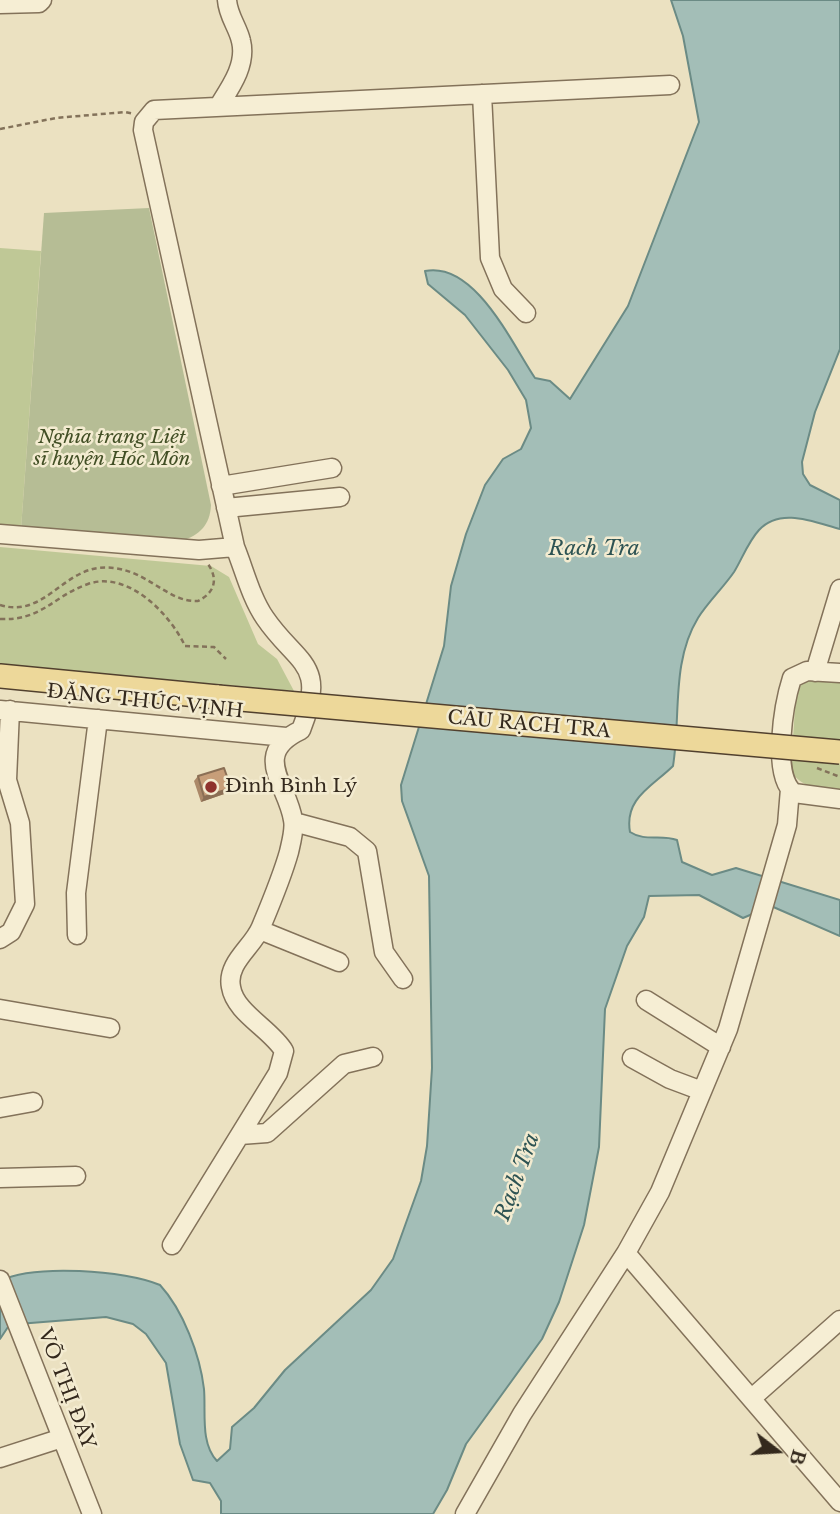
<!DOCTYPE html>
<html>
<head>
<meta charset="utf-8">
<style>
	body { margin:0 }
	#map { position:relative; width:840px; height:1514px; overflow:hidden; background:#ebe1c1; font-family:"Libre Baskerville",serif }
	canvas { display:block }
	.north { position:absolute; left:742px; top:1416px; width:70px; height:70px; -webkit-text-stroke:5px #f3ebd0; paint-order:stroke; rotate:107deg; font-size:19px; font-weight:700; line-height:28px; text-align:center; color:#34291d }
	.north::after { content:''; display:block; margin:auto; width:24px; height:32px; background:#34291d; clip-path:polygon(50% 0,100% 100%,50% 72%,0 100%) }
</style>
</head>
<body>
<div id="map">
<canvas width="840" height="1514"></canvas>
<div class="north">B</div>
</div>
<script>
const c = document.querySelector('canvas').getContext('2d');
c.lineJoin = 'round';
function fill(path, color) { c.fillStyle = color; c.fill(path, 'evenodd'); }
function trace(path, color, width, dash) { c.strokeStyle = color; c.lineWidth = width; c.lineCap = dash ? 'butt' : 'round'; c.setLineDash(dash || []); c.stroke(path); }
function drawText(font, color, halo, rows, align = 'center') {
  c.font = font + ' "Libre Baskerville",serif'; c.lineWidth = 5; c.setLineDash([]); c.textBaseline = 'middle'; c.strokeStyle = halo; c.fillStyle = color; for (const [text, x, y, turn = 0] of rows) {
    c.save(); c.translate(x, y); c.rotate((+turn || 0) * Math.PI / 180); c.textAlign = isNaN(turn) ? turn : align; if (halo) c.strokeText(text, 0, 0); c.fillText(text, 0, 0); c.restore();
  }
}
const green = new Path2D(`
	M0,248L41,251L21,529L0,527Z
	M0,547L211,566L229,577L258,644L277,659L294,691L0,665Z
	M820,678L840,680V790C820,788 802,789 791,771L796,691L805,681Z`);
const cemetery = new Path2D(`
	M149,208L211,505C210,525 200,535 181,541L21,529L44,213Z`);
const water = new Path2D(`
	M671,0H840V349L815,412L802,462L803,474L810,485L840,500V529C814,522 780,507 759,530C748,542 742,559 734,572C723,588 708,602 698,618C671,662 681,717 673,766C653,786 624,798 630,832C645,842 661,834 677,840L682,862L712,875L736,868L840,900V936L771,906L743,918L699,895L649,896L644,917L627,946L605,1009L599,1147L584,1225L559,1302L542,1339L466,1444L447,1490L433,1514H221V1501L210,1483L193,1480L180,1444L166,1363L146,1334L133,1324L106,1317L18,1324L8,1327L0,1339V1281C33,1264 126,1270 160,1285C183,1310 200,1355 204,1389C206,1412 200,1443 217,1461L230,1449L232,1427L254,1408L285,1370L371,1290L393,1259L421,1181L427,1146L432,1068L429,876L402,801L401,785L444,646L451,586L466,534L485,485L503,459L521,449L531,428L526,400L508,370L465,315L428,284L425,271C475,261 512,344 535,378L550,381L570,399L628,306L699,122L683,36Z`);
const path = new Path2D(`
	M0,129L56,118L125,112L134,114
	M0,605C42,618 61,573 98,568C144,563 165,603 198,601C214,593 219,580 208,564
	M0,619C42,621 53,596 88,584C128,570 170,614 185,646L214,647L226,659
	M817,768L840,777`);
const minor = new Path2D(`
	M0,4L39,3L42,0
	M482,94L490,258L503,289L526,313
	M218,107C230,88 247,65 241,41C238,27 228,16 227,0
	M221,486L332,468
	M226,508L340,497
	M0,534L199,550L235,547C244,569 251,598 265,618C297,665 328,662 301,730C250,754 288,785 293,820C295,829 291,843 289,852C282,877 271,903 261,927C253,947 226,963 231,987C235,1013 271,1029 284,1051L278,1073L172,1245
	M235,547L143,130L144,122L154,110L670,85
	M815,672L840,589
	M840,673L807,671L792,678C784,703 771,775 794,793L840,799
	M0,710L286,737
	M294,822L350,837L367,851L384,952L403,979
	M260,930L339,962
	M77,935L76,893L98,719
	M0,939L11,932L25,904L20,823L7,780L10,710
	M646,1000L721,1047
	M0,1009L110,1028
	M632,1058L670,1079L702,1091
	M0,1108L33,1102
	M240,1135L267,1133L344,1064L373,1057
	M0,1178L76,1176
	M626,1253L840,1502
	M0,1280L92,1514
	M752,1398L840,1320
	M0,1458L62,1438
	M465,1514L522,1414L626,1253L660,1192L728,1029L787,825L790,789`);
const major = new Path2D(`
	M0,676L218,697`);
const majorBridge = new Path2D(`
	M218,697L840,752`);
const wall = new Path2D(`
	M198,776L231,788L227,793L201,802L194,781Z`);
const shadedWall = new Path2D(`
	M231,788L227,793L201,802L204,797Z`);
const building = new Path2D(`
	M224,768L231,788L204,797L198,776Z`);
const markers = [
	[211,787,7,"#8f332d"]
];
const parkNames = [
	["Nghĩa trang Liệt",112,438],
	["sĩ huyện Hóc Môn",112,460]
];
const streetNames = [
	["ĐẶNG THÚC VỊNH",145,702,6],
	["CẦU RẠCH TRA",529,725,5],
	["VÕ THỊ ĐẦY",66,1389,69]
];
const poiNames = [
	["Đình Bình Lý",225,787]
];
const waterNames = [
	["Rạch Tra",594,549],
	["Rạch Tra",518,1177,-70]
];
fill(green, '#bfc896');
fill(cemetery, '#b6bd95');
fill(water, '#a3beb7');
trace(water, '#6b8b85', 2);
trace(minor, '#83725a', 21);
trace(major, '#51402e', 26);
trace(path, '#83725a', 2.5, [5, 3.5]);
trace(minor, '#f6eed4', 18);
trace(major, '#edd89a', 23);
trace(majorBridge, '#51402e', 26, []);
trace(majorBridge, '#edd89a', 23);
fill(wall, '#ab8868');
fill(shadedWall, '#8b6f55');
fill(building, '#c79e79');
trace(building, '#8b6f55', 2);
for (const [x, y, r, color] of markers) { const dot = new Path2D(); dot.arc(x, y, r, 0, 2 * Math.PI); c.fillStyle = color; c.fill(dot); trace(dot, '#f3ebd0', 2.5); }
drawText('italic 19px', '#424f25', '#f3ebd0', parkNames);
drawText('19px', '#34291d', '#f3ebd0', streetNames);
drawText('19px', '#34291d', '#f3ebd0', poiNames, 'left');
drawText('italic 21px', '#2d5353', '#f3ebd0', waterNames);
</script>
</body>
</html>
